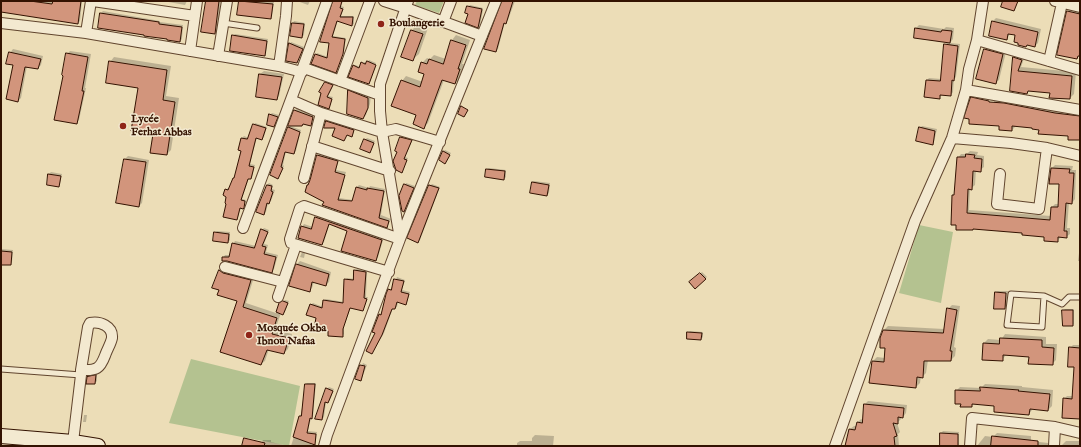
<!DOCTYPE html>
<html>
<head>
<meta charset="utf-8">
<style>
	body { margin:0 }
	#map { position:relative; width:1081px; height:447px; overflow:hidden; background:#ecddb7; font-family:"IM FELL English",serif }
	canvas { display:block }
	.frame { position:absolute; inset:0; border:2px solid #331201; pointer-events:none }
</style>
</head>
<body>
<div id="map">
<canvas width="1081" height="447"></canvas>
<div class="frame"></div>
</div>
<script>
const c = document.querySelector('canvas').getContext('2d');
c.lineJoin = 'round';
function fill(path, color) { c.fillStyle = color; c.fill(path, 'evenodd'); }
function trace(path, color, width, dash) { c.strokeStyle = color; c.lineWidth = width; c.lineCap = dash ? 'butt' : 'round'; c.setLineDash(dash || []); c.stroke(path); }
function drawText(font, color, halo, rows, align = 'center') {
  c.font = font + ' "IM FELL English",serif'; c.lineWidth = 3; c.setLineDash([]); c.textBaseline = 'middle'; c.strokeStyle = halo; c.fillStyle = color; for (const [text, x, y, turn = 0] of rows) {
    c.save(); c.translate(x, y); c.rotate((+turn || 0) * Math.PI / 180); c.textAlign = isNaN(turn) ? turn : align; if (halo) c.strokeText(text, 0, 0); c.fillText(text, 0, 0); c.restore();
  }
}
const green = new Path2D(`
	M417,1H444L439,13L415,5Z
	M919,225L953,232L941,303L899,293Z
	M191,359L300,386L289,446L169,423Z`);
const shadow = new Path2D(`
	M1,1H82L80,21L78,23L1,11Z
	M163,1H187L185,5Z
	M207,1H221L217,31L215,33Z
	M240,1L274,2L272,16L270,18L238,15Z
	M297,1H310L308,5Z
	M335,1H343L341,6L344,7L341,16H354V24L352,25L338,20L333,36L346,38L344,52L336,71L316,54L317,53L328,57Z
	M503,1H515L508,20L505,22L498,49L496,51Z
	M470,5L483,8V9L469,6Z
	M468,7L483,10L480,25L478,27L469,13Z
	M1070,9L1080,12V55L1077,58L1068,11Z
	M103,11L160,21V22L183,25L182,39L180,41L169,38L99,27L101,13Z
	M996,18L1041,29L1038,43L1035,46L1016,34L1010,33L1007,39L990,35L993,21Z
	M294,21L305,23L304,35L302,37L291,35L293,23Z
	M418,24L428,28L419,54L412,60V30Z
	M919,25L944,29L946,27L954,28L953,39L950,43L960,44L956,77L954,79L953,92L951,95H942L939,98L927,80L929,78L941,79L945,45L948,42L915,37L916,28Z
	M235,34L268,39L266,53L264,55L233,36Z
	M456,35L470,40L462,64H464L460,79L455,83L444,80L428,123L424,127L402,81L406,76L423,82L426,73L422,63L427,58L430,59L434,55L446,59L452,40Z
	M291,42L304,47L297,62L290,44Z
	M988,46L1006,52L999,80L995,83L985,49Z
	M13,49L43,56L41,65L38,68L27,66L21,98L18,101L14,65L10,53Z
	M70,51L91,54L85,88H86L79,120L76,123L64,75L67,54Z
	M1018,54L1025,56L1021,67L1076,72L1074,94L1070,98L1051,92L1029,90L1027,93L1011,90L1014,58Z
	M114,57L171,66L166,96L179,98L171,150L167,154L154,133L139,87L110,62Z
	M369,60L376,63L370,82L354,66L355,65L361,67L364,62L367,63Z
	M264,71L284,74L279,96L276,99L260,74Z
	M327,81L334,84L328,96L333,97L329,108L319,104L325,83Z
	M352,88L371,95L370,104L366,115L363,118L349,91Z
	M976,94L1080,112V139L1069,135L1040,129L1016,126L1012,130L1000,126L972,98ZM973,97L994,101V103L973,99Z
	M297,109L314,115L310,125L304,123L302,125L295,110Z
	M272,113L279,115L273,126L270,115Z
	M328,120L355,128L353,134L351,136L347,134L344,140L336,127L326,122Z
	M255,123L267,127L264,137L262,139L257,137L250,164L255,165L252,177L249,178L242,199L246,200L245,206L243,208L241,207L238,217L236,219L227,203L226,190L228,188H230L235,177L242,150L239,149L242,138L244,136L249,138Z
	M290,126L301,130L296,151L294,153L286,151L283,165L284,166L278,178L289,127Z
	M922,126L937,129L934,142L932,144L920,128Z
	M403,136L413,139L405,157L408,158L402,171L401,138Z
	M367,138L375,141L370,152L365,140Z
	M445,150L451,153L446,161L443,152Z
	M970,151L978,152L977,155L984,156V167L980,170H976L975,185L970,189L969,210L1051,216L1052,207L1055,204H1059L1060,183L1052,168L1055,165L1073,166L1072,170H1076L1075,199L1072,203H1069L1067,228H1070V234L1066,237H1061L1057,241L1045,236L1023,232L973,228L953,195L956,193L958,158L961,154H967Z
	M321,153L339,159L336,170L346,172L339,198L353,200L357,187L359,185L369,188L370,186L385,189L381,215L391,219L387,227L325,201L307,185L311,180L318,155Z
	M128,156L149,160L142,203L139,206L125,159Z
	M489,168L506,170V177L504,179L487,169Z
	M51,172L62,174L60,184L58,186L48,184L49,174Z
	M534,181L550,183L549,193L547,195L532,182Z
	M269,183L273,185L272,189L275,190L271,201L268,203L266,212L264,214L267,185Z
	M406,183L415,186L404,211L405,185Z
	M432,184L440,187L420,240L418,242L430,186Z
	M319,215L384,237L378,257L376,260L348,231L330,223L324,242L322,244L302,227L304,224L313,227L316,217Z
	M264,228L269,230L264,244L268,245L266,252L278,255L274,269L272,271L223,258L225,255H230L233,244L235,241L256,246L262,230Z
	M217,231L230,232V240L228,242L215,233Z
	M1,249L13,250L12,262L11,264H1Z
	M302,252L305,253L304,258L300,257Z
	M1079,253H1080V261H1078Z
	M300,261L331,272L329,282L326,285L314,282L312,288L309,291L290,285L297,264Z
	M224,267L254,277L246,303L276,313L280,304L282,302L285,300L289,301L285,312L283,314L281,313L275,330L292,334L288,349L284,353L269,349L265,361L261,364L238,300L214,287L220,270V272L228,276L221,270Z
	M357,269L367,271L366,297H368L363,310L351,307L344,326V334L342,336L329,331L317,318L311,305L313,303L323,307L324,300L326,299L344,302L345,280L347,278L355,279V270Z
	M702,272L707,277L695,287L691,282Z
	M397,277L405,280L402,290L410,292L407,302L405,304L398,302L397,307L395,308H393L384,333L373,351L380,315L381,313L389,290L392,289Z
	M998,291H1008L1007,306L1005,308L996,292Z
	M952,305L960,306L954,347L956,348L955,356L951,360H928L926,373L922,377L921,376L920,383L916,387L873,361L877,357L885,358L884,330L888,326L944,329L948,309Z
	M1065,309H1074V324L1073,325L1063,311Z
	M690,331L703,332V337L701,339L688,333Z
	M1005,334L1046,337V344H1057L1056,360L1052,364L1030,356L1006,355L1002,360L984,343L988,339L1001,340Z
	M1073,345H1080V418L1064,399L1067,396H1073L1075,366L1070,348Z
	M363,363L367,365L362,378L360,379L356,378Z
	M97,374V381L95,383H88V377L90,375Z
	M307,383H316L313,416L311,418L308,431L317,432L316,441L315,443H312L311,446H291L298,424L300,416L301,414L306,384Z
	M985,384L1022,386V387L1053,390L1052,406L1048,410L1033,408L1032,410L1029,414L996,405L975,403L971,406L962,403L956,391L960,387L981,388Z
	M329,387L334,389L330,400L328,402H326L324,417L322,419L327,389Z
	M868,401L907,405L906,413L903,417L901,416V419L897,423L900,432L898,434L899,446H847L850,429L854,426H857V423L861,419L863,420L865,404Z
	M84,415H87L86,422H83Z
	M943,431L959,432V446H941V433Z
	M997,433L1031,436V441L1048,443V446H977L985,436L993,437Z
	M535,435L554,436L553,446H517V443L520,441H532V438Z
	M263,440H271V442L287,446H262V442Z
	M1066,441H1080V446H1061Z`);
const building = new Path2D(`
	M1,1H30L52,4L53,1H81L78,24L1,12Z
	M206,1H219L215,34L201,32Z
	M239,1L273,4L271,19L237,15Z
	M333,1H342L340,8L343,9L340,17H353L352,26L337,21L332,37L345,39L343,54L336,73L311,64L315,54L327,58L329,43L320,42Z
	M502,1H513L506,24L504,23L496,52L484,49Z
	M1003,1H1018L1014,11L1001,7Z
	M467,6L482,9L478,28L465,23L468,14L465,13Z
	M1067,11L1080,14V56H1078L1077,59L1057,55Z
	M100,13L159,22V24L182,27L180,42L167,40V39L144,36V35L98,28Z
	M992,21L1038,32L1035,47L1027,45L1026,47L1018,45V43L1014,42L1015,35L1008,34L1007,40L989,36Z
	M292,23L304,24L302,38L290,36Z
	M915,28L941,32L942,30L952,31L950,43L914,38Z
	M411,30L423,34L413,61L401,57Z
	M232,35L267,41L265,56L230,51Z
	M451,40L466,45L458,69H460L455,84L442,80L424,129L413,124L416,115L391,106L401,80L420,87L424,74L418,72L421,62L427,64L429,59L443,64Z
	M289,43L303,49L297,63L286,61Z
	M944,44L958,46L954,81L952,80L951,96L940,95V99L924,97L926,80L940,81Z
	M984,49L1003,54L996,84L976,79Z
	M9,52L41,59L38,69L25,67L18,102L6,99L13,65L6,64Z
	M66,53L88,57L82,91H84L77,124L54,120L63,76L62,75Z
	M1013,57L1022,60L1018,71L1072,76L1070,99L1049,98L1050,93L1028,91L1027,94L1010,91Z
	M109,61L167,70L163,100L175,102L167,155L150,153L153,134L131,131L138,88L106,83Z
	M367,61L376,65L369,84L348,77L353,65L359,68L361,62L365,64Z
	M259,74L282,77L277,100L256,97Z
	M325,82L333,85L327,97L332,99L329,109L318,105L321,93L319,92Z
	M348,90L368,98V108L363,119L347,114Z
	M971,97L989,101V102L1004,103L1055,113L1080,116V140H1068V136L1038,134L1039,130L1032,129V128L1012,126V131L999,130V126L969,124V119L964,118Z
	M461,106L468,110L464,117L458,114Z
	M294,110L313,117L311,126L303,124L302,126H288Z
	M269,114L278,117L274,127L267,125Z
	M326,121L354,130L352,137L347,135L344,141L332,136L335,128H324Z
	M253,124L266,128L262,140L256,138L249,166L254,167L251,179H248L241,200L245,201L244,208L243,209L240,208L237,220L223,217L226,204L225,203L226,197L223,195L225,189L228,190L233,178H234L241,151L238,150L241,138L247,139Z
	M288,127L300,132L294,154L285,152L281,167L283,168L278,179L270,175Z
	M919,127L935,131L933,145L916,141Z
	M400,137L412,140L404,159L407,160L402,173L396,170L393,161L397,152L395,151Z
	M364,139L374,143L370,153L360,149Z
	M443,151L450,155L445,164L439,160Z
	M966,154L975,155L974,158L982,159L981,172L973,171L972,190L968,189L967,213L1050,220L1051,207H1058L1059,184H1049L1051,168L1070,169L1069,173H1074L1072,204L1066,203L1064,231H1067V238L1058,237V242L1044,241V237L1022,235V233L973,229V230H956V225H951L952,195H954L957,157H965Z
	M317,155L338,161L335,172L345,175L338,200L352,201L356,187L367,190V188L384,191L379,218L389,221L387,228L322,205L324,202L305,192L307,185H308L310,180Z
	M124,159L146,162L139,207L116,203Z
	M486,169L505,171L504,180L485,177Z
	M48,174L61,176L59,187L47,185Z
	M532,182L549,185L547,196L530,193Z
	M404,184L414,188L404,212L402,211L399,196Z
	M267,185L272,186L271,191L273,192L269,204L267,203L264,215L256,212Z
	M429,185L439,188L418,243L407,238Z
	M315,217L382,240L376,261L341,251L347,231L329,224L322,245L298,238L301,226L311,229Z
	M261,229L268,232L262,246L266,247L264,254L276,257L272,273L227,261H222V257H229L232,243L254,248Z
	M214,232L229,234L228,243L213,241Z
	M1,251L12,252L11,265H1Z
	M296,264L329,274L326,286L312,282L310,292L289,286Z
	M219,270L223,273L251,280L243,307L277,318L272,334L289,338L284,354L267,350L261,365L220,352L237,301L217,295L219,290L212,288Z
	M354,270L366,272L364,298L367,299L363,311L350,308L343,329V337L328,336V331L314,328L316,318L306,315L310,304L322,308L323,300L343,303L344,279L353,280Z
	M700,273L706,279L695,289L689,282Z
	M394,279L404,281L401,292L409,294L406,305L397,302L395,309H392L382,335L372,354L366,351L375,333L372,332L379,314L381,315L386,294L388,289L391,290Z
	M995,292L1006,293L1005,309H994Z
	M283,301L288,303L283,315L276,312L279,303Z
	M947,308L957,310L950,351H952L951,361H924L923,378L917,377L916,388L869,383L872,361L884,362L885,348H880V338L883,330L943,333Z
	M1062,310H1073V326H1063Z
	M687,332L702,333L701,340L687,339Z
	M1000,338L1042,340V347L1054,348L1053,365L1028,364L1029,357L1003,355V361L982,360L983,343L999,344Z
	M1069,347L1080,348V419L1062,418L1063,398L1072,399L1074,367H1068Z
	M360,365L365,366L361,381L355,379Z
	M96,375L95,384H86L87,377Z
	M305,384H315L312,419L310,418L307,433L316,434L315,445L293,437L299,416H301Z
	M980,387L1019,390L1018,391L1050,394L1048,411L1030,409L1029,415L994,412V406L972,404V407H960L961,404H955V390L980,391Z
	M326,388L333,391L328,403L325,402L322,420L315,419Z
	M864,404L904,408L903,418L898,417V424L893,423L897,436L894,437L895,446H845L849,429L855,430L857,422L862,423Z
	M940,433L958,434V446H940Z
	M992,436L1038,441V446H991Z
	M244,438L265,443L264,446H242Z`);
const service = new Path2D(`
	M223,23L257,28
	M1044,296L1042,327L1007,325L1011,294L1044,296L1062,304L1069,297H1080
	M1,369L81,375`);
const minor = new Path2D(`
	M93,1L195,16
	M384,1L406,8L482,36
	M1055,1L1080,7
	M443,22L451,1
	M1,23L86,33L279,66L302,72
	M86,33L91,1
	M977,40L1080,70
	M190,51L197,1
	M218,56L227,1
	M1049,61L1062,3
	M279,66L286,16L287,1
	M304,68L380,95
	M340,81L370,1
	M966,90L1080,110
	M291,100L321,113L304,178
	M321,113L382,132L396,129L440,142
	M952,138L1011,143L1047,148
	M312,146L390,171
	M1000,174L997,204L1039,209L1047,148L1080,156
	M243,228C271,152 300,77 327,1
	M225,267L283,282
	M389,272L291,243L290,239L300,208L304,206L400,239L496,1
	M278,297L296,245
	M73,442L81,375V370L88,327L90,323C100,321 113,326 112,338C111,343 108,348 106,353C104,358 102,365 97,368C92,371 87,370 81,370
	M324,446L327,435L400,239L382,132L380,111V84L408,1
	M835,446L915,221L952,138L966,90L969,69L977,40L983,1
	M970,446L972,418L1055,427L1080,433
	M1054,446L1055,427`);
const secondary = new Path2D(`
	M1,436L73,442L98,446`);
const markers = [
	[381,24,4,"#8f2418"],
	[123,126,4,"#8f2418"],
	[249,335,4,"#8f2418"]
];
const poiNames = [
	["Boulangerie",389,24],
	["Lycée",131,120],
	["Ferhat Abbas",131,133],
	["Mosquée Okba",257,329],
	["Ibnou Nafaa",257,342]
];
fill(green, '#b4c290');
fill(shadow, '#0003');
fill(building, '#d2957c');
trace(building, '#331201', 1);
trace(service, '#61452e', 7);
trace(minor, '#61452e', 12);
trace(secondary, '#331201', 16);
trace(service, '#f3e9d0', 5);
trace(minor, '#f3e9d0', 10);
trace(secondary, '#f3e9d0', 14);
for (const [x, y, r, color] of markers) { const dot = new Path2D(); dot.arc(x, y, r, 0, 2 * Math.PI); c.fillStyle = color; c.fill(dot); trace(dot, '#f3e9d0', 1.5); }
drawText('bold 11px', '#331201', '#f3e9d0', poiNames, 'left');
</script>
</body>
</html>
